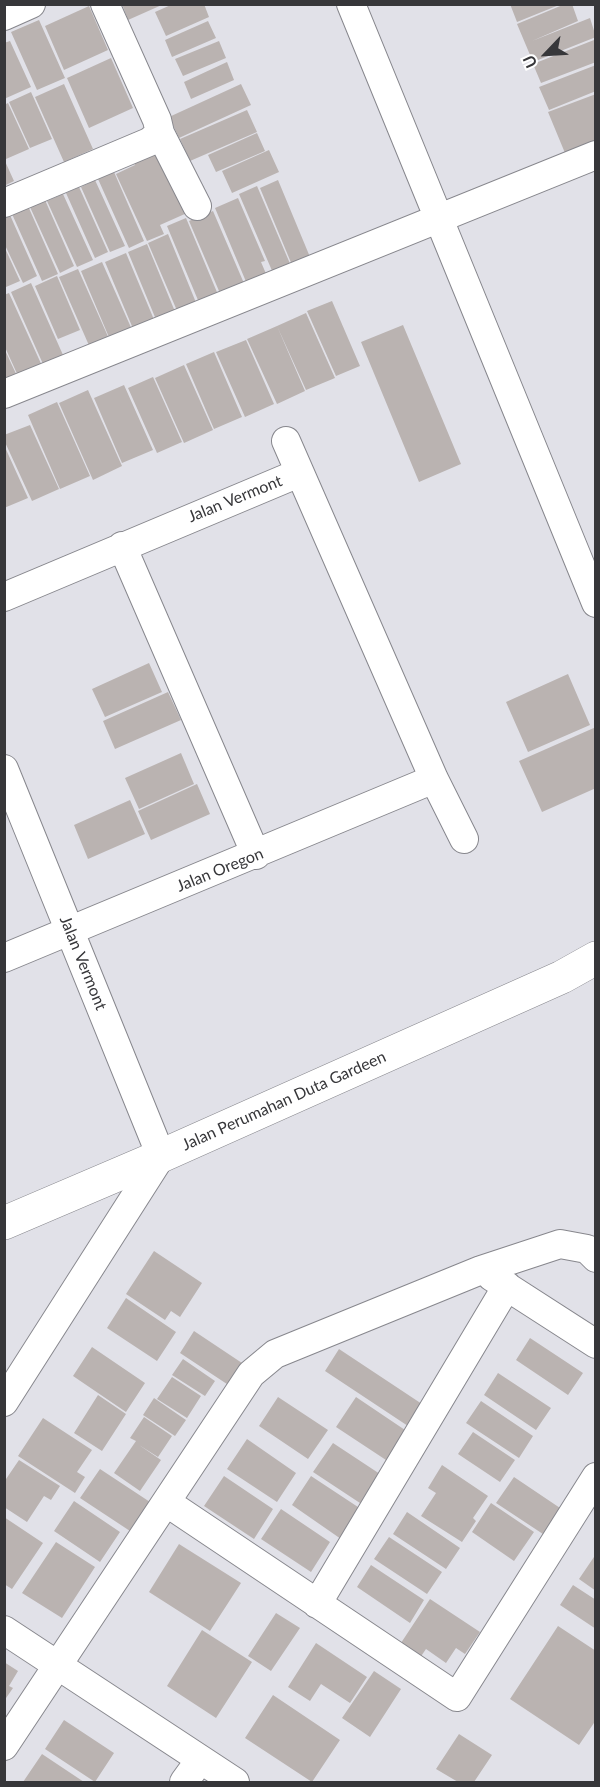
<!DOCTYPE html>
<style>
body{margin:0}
#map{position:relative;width:600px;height:1787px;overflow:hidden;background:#e1e1e8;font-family:Lato,sans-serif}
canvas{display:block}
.frame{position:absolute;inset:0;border:6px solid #37373a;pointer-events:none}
.north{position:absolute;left:516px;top:24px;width:60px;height:60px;-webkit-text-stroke:4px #fff;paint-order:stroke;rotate:245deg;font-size:16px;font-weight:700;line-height:24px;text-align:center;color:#37373a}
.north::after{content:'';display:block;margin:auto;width:21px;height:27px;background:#37373a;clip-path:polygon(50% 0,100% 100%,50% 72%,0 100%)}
</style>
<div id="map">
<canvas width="600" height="1787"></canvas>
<div class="frame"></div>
<div class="north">U</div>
</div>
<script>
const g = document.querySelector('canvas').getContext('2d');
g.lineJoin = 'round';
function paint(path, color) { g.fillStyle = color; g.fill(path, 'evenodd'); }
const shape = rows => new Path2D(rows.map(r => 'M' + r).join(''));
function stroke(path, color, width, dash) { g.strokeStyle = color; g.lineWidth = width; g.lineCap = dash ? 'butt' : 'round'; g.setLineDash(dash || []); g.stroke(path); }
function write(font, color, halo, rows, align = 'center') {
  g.font = font + ' Lato,sans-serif'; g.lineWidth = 5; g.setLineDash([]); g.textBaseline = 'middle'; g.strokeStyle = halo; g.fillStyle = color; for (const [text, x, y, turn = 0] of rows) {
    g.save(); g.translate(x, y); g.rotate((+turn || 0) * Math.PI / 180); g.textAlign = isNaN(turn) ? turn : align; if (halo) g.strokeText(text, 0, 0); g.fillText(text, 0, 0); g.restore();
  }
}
paint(shape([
 [122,4,164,4,128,20],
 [173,4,204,4,209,17,166,36,155,12],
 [510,4,559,4,559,5,517,22],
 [565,4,572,4,578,21,532,41,590,18,596,37,533,62,517,24],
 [89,6,108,50,64,70,45,26],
 [39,20,65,78,37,90,11,32],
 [208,21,216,38,172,57,165,40],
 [594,40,596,45,596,62,541,83,533,64],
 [10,41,31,87,4,99,4,43],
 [219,41,226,58,183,76,175,59],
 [111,58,133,108,89,128,67,78],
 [227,62,234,80,191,99,184,82],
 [596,65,596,91,549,110,539,87],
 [64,84,93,149,64,162,35,97],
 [241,84,251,105,179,138,169,117],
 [31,92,52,139,30,148,9,102],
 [596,94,596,141,565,153,548,112],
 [8,103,29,149,6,159,4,155,4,105],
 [247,110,257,132,190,161,180,139],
 [257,133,265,151,216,172,208,155],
 [158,150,187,213,160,225,164,234,147,241,116,174,135,165,133,161],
 [269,150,279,172,232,193,222,171],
 [4,159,14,181,4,186],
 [114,172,144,241,129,248,98,179],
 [95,180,125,246,110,252,81,187],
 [278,180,310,257,292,265,260,188],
 [257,186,291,266,273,273,239,194],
 [79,187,108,252,95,258,66,193],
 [63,194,93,260,77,267,47,201],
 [238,198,265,261,261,262,267,276,247,284,215,208],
 [45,200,74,266,60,273,30,207],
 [28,206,58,274,42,281,12,214],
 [213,211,246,288,222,298,189,221],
 [10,215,37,276,23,283,4,243,4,217],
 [186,218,219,297,200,305,167,226],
 [168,234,197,305,178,313,148,243],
 [147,244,176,314,157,322,128,252],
 [4,246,20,281,6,287,4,285],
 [126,253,155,322,134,331,105,262],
 [102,262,133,332,111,342,81,271],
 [78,269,110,341,91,350,59,277],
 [57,276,80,330,58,339,35,286],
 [31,283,63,355,43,364,11,292],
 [9,293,43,368,19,378,4,345,4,295],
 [332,301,360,366,336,376,307,311],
 [306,313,335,378,306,390,277,326],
 [403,325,461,464,419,482,361,342],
 [277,326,305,391,277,404,247,339],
 [246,340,274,404,245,417,216,352],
 [4,348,18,378,4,383],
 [214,352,242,417,214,429,186,364],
 [184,365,213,430,184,443,155,378],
 [153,377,182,442,157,453,128,388],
 [124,385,153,450,122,463,94,398],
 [88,390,122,466,93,480,59,403],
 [57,402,90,476,60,489,28,415],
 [30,425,59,489,32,501,4,440,4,435],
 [4,445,28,498,4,508],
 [149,663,162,692,105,717,92,689],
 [568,674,590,725,528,752,506,702],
 [168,692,181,720,115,749,103,721],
 [596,727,596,788,542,812,519,761],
 [181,753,194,784,139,809,125,778],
 [197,784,210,814,151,840,138,811],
 [130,800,145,834,88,859,74,825],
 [154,1251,202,1283,180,1317,171,1311,165,1320,126,1294],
 [126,1298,176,1332,157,1361,107,1328],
 [194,1331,251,1369,236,1390,180,1353],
 [530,1338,583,1373,568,1395,516,1360],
 [92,1347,145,1383,126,1412,73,1376],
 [339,1349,422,1404,408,1426,325,1371],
 [183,1359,215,1381,205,1396,172,1375],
 [498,1373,551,1408,536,1430,484,1395],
 [172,1377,201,1396,187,1418,157,1399],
 [98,1395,126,1414,102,1451,74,1433],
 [278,1397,328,1430,308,1459,259,1426],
 [356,1397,405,1430,386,1460,336,1427],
 [154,1398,186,1420,175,1436,143,1415],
 [481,1401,533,1436,519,1458,466,1423],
 [144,1417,172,1436,158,1457,139,1445,161,1460,140,1491,114,1473,136,1441,130,1438],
 [43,1418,92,1450,77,1472,85,1477,75,1493,18,1456],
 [473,1432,515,1460,500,1482,458,1454],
 [247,1439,296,1473,277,1502,227,1469],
 [333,1443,383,1476,363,1505,313,1472],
 [19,1460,60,1486,51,1500,44,1496,27,1522,4,1507,4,1482],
 [442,1465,488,1496,473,1518,476,1521,462,1542,421,1516,436,1493,428,1488],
 [100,1469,150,1502,130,1531,80,1498],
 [224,1476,273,1509,254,1539,204,1506],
 [311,1476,361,1509,341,1539,292,1505],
 [514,1477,566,1512,549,1538,496,1503],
 [74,1501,120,1532,100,1562,54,1531],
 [491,1503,534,1532,514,1561,472,1532],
 [281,1509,330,1542,311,1572,261,1539],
 [407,1512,460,1548,446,1569,393,1534],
 [4,1517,43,1543,12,1589,4,1584],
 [389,1537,442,1572,427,1594,374,1559],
 [56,1542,95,1567,62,1618,22,1593],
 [179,1544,241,1583,210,1631,149,1592],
 [596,1554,596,1591,579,1579],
 [371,1565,424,1600,410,1623,357,1587],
 [573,1585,596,1600,596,1629,560,1605],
 [430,1599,480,1632,465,1654,456,1648,446,1663,426,1649,415,1665,395,1652],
 [276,1613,300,1628,271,1671,248,1656],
 [558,1626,596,1651,596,1720,579,1745,510,1699],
 [202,1630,252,1662,216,1718,167,1686],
 [316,1643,367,1677,350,1703,321,1684,310,1701,288,1687],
 [4,1662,18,1671,9,1686,13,1688,4,1701],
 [374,1671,401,1689,370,1737,342,1718],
 [273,1695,340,1740,312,1782,245,1738],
 [64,1720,114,1753,95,1782,45,1749],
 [459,1734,492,1755,474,1782,458,1782,436,1769],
 [42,1754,84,1782,23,1782]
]), '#bab3b1');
const street = shape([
 [351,4,596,603],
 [4,16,31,4],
 [160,133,197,206],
 [4,203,149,142,160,133,157,120,105,4],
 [4,394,596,155],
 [286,441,434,779,464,839],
 [122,546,256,855],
 [4,597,299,473],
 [4,769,161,1156,4,1402],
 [4,958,434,779],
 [492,1277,596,1344],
 [166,1502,457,1697,596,1477],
 [317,1604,507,1286],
 [4,1630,235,1782],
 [4,1746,251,1374,275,1354,481,1270,560,1244,587,1249,596,1258],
 [184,1782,200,1760]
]);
const secondary = shape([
 [4,1223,161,1156,562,977,596,958]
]);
stroke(street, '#87878d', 30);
stroke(secondary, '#87878d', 34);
stroke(street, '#fff', 28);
stroke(secondary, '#fff', 33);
write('16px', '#37373a', '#fff', [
 ["Jalan Vermont",235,499,-22],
 ["Jalan Oregon",220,870,-22],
 ["Jalan Vermont",83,963,68],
 ["Jalan Perumahan Duta Gardeen",284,1101,-24]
]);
</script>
